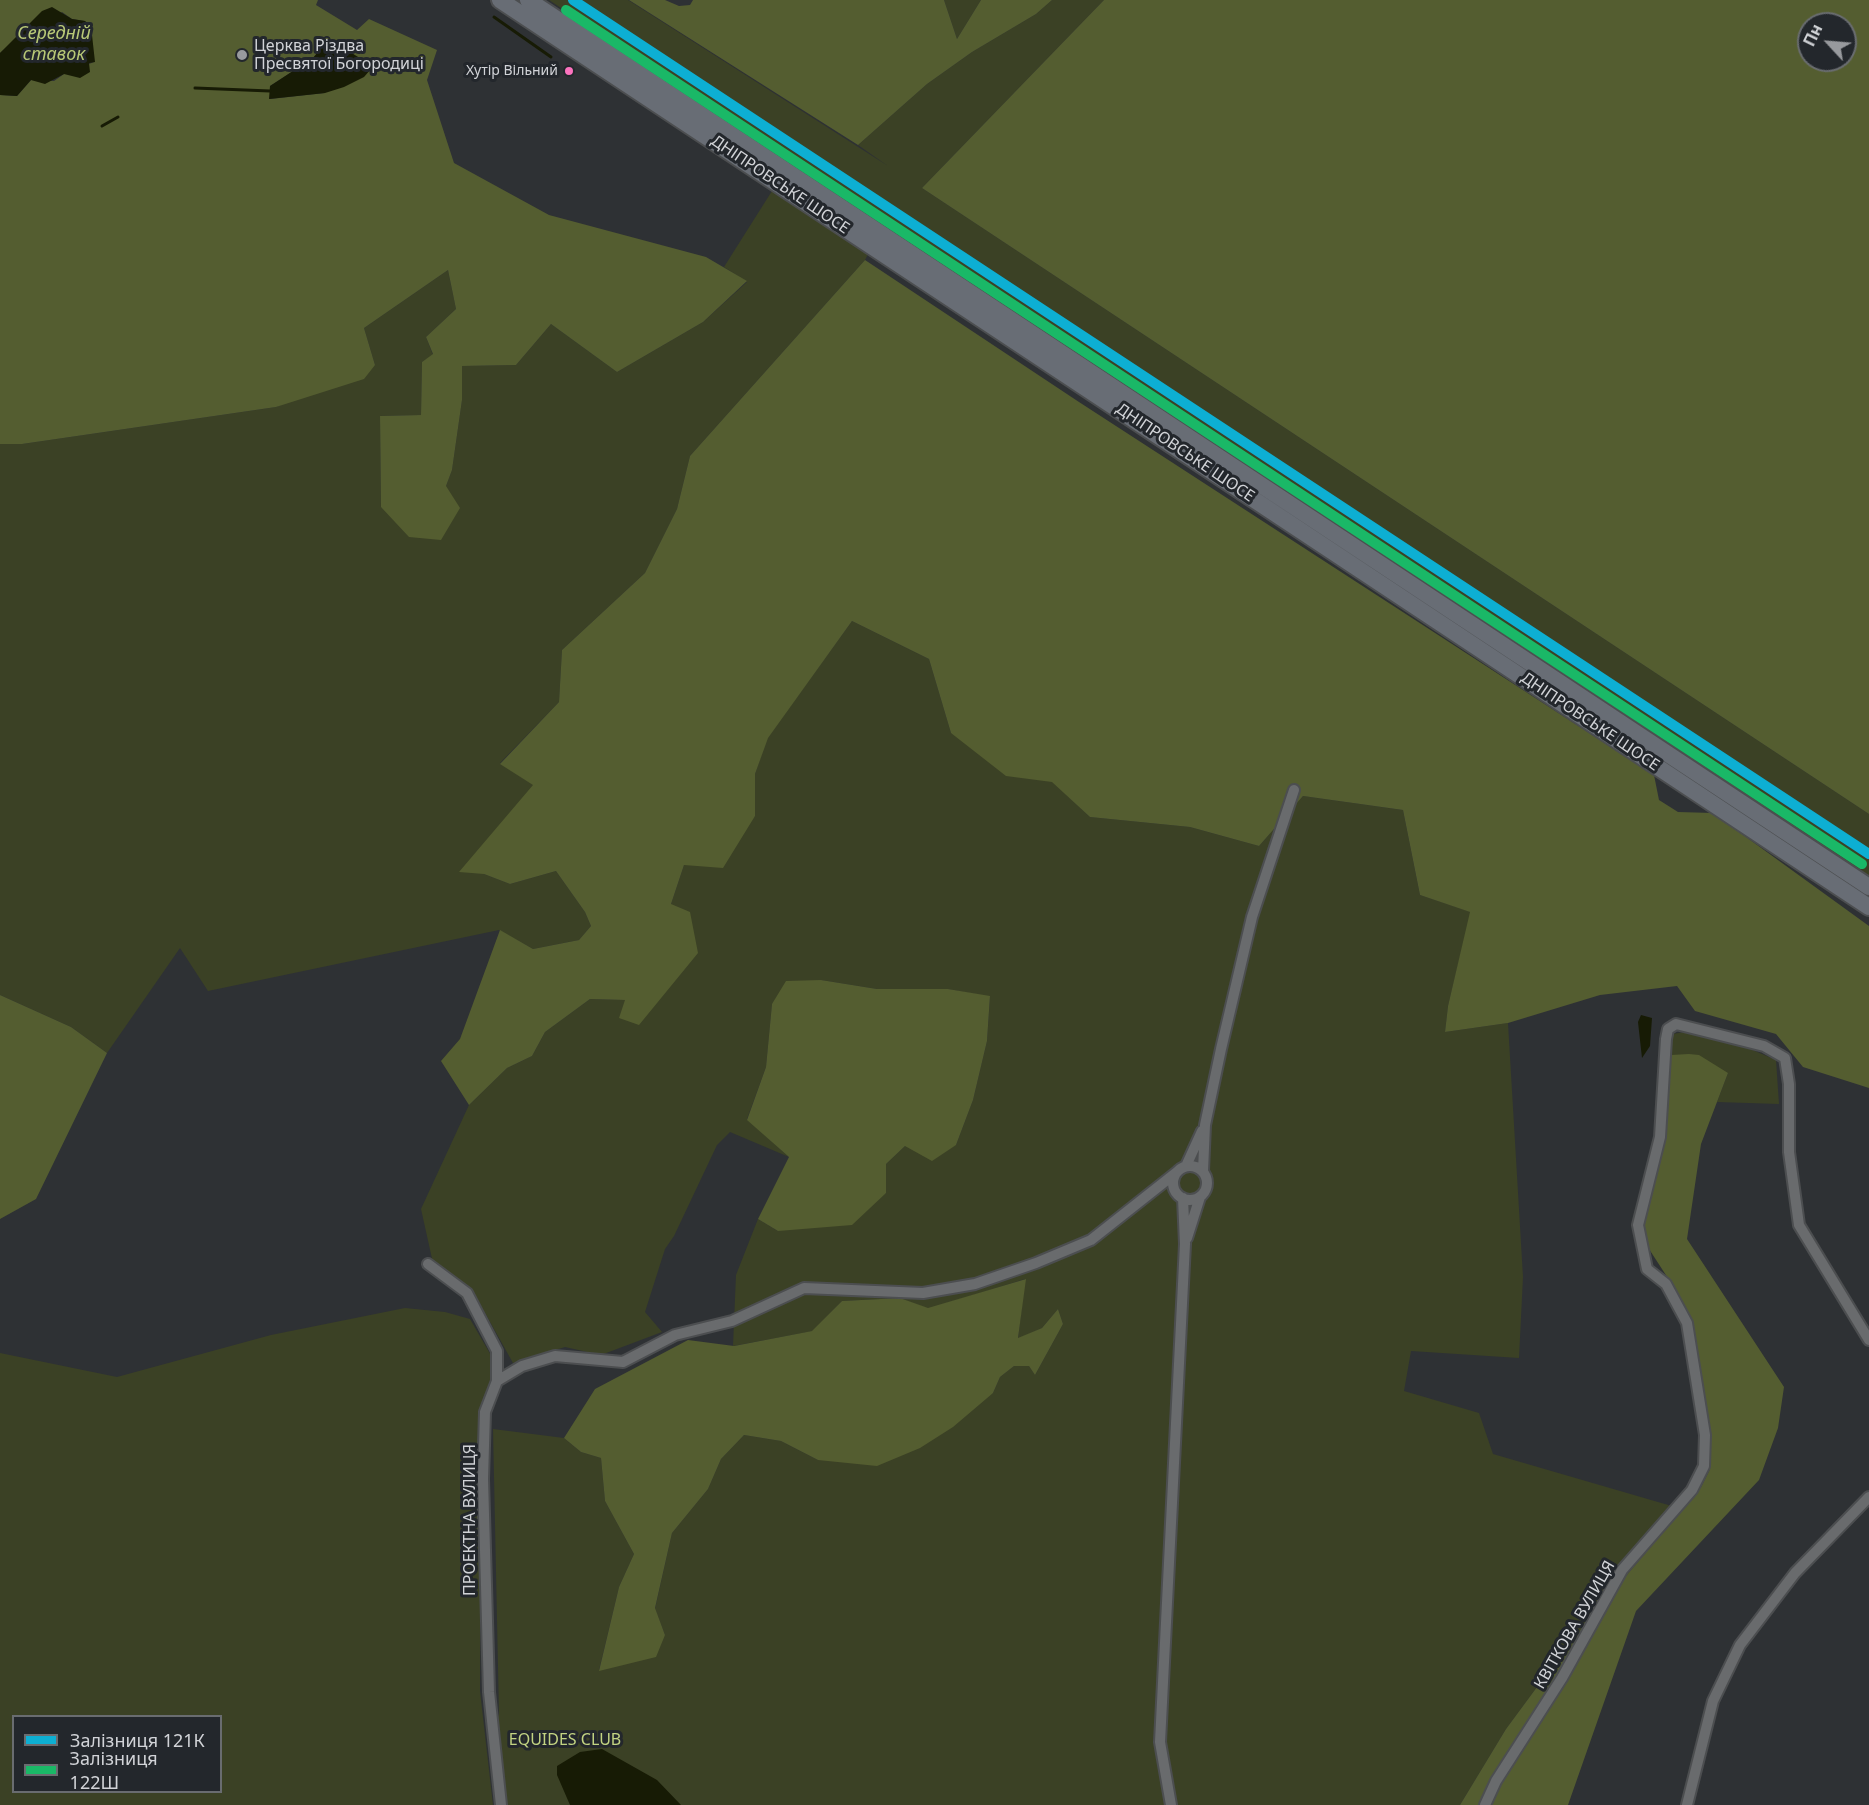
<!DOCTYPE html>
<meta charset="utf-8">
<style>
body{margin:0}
#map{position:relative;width:1869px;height:1805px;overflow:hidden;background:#2e3134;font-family:"Noto Sans",sans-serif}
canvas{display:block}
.legend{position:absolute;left:12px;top:1715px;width:210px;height:78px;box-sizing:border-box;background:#23272c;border:2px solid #696c70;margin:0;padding:8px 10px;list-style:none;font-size:18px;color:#d1d3d7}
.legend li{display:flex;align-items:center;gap:12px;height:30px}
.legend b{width:30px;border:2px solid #696c70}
.north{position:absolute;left:1797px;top:12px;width:60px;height:60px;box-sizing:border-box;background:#23272c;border:2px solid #696c70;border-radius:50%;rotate:296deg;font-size:16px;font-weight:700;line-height:24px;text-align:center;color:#d1d3d7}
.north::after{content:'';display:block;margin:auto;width:21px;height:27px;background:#989a9e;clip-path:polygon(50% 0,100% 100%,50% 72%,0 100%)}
</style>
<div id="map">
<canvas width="1869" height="1805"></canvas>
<ul class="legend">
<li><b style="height:8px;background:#0dafd3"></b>Залізниця 121К</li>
<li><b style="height:8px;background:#1ab867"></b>Залізниця 122Ш</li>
</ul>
<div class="north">Пн</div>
</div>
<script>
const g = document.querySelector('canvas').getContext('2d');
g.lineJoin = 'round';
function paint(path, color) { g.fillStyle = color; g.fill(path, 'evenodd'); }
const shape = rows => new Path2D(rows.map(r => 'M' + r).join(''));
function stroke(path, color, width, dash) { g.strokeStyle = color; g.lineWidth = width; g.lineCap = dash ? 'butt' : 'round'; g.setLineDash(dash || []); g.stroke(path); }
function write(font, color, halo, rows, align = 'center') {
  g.font = font + ' "Noto Sans",sans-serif'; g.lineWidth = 6; g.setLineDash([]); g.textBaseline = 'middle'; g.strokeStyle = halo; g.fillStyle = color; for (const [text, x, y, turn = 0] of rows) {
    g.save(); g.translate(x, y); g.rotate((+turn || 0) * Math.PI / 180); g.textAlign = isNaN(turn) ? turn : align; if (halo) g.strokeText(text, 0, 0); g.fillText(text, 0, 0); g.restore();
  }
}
paint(shape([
 [549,0,628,0,888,166,858,145,927,84,972,52,1036,14,1052,0,1104,0,922,188,1869,814,1869,887,714,123,623,49],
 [944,0,981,0,957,39],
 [777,183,872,246,865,260,690,456,677,509,645,573,562,650,559,702,500,763,534,785,484,874,510,884,556,871,585,912,591,926,579,940,533,949,499,930,208,991,180,948,107,1053,71,1027,0,995,0,444,22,444,276,407,375,365,364,328,448,270,456,309,426,337,433,355,422,362,421,415,380,416,381,507,446,486,452,470,462,400,462,366,516,365,551,324,617,372,703,322,747,282,724,267],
 [852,621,929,659,951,733,1052,781,1090,817,1190,827,1259,846,1303,796,1403,810,1420,895,1471,912,1448,1006,1445,1032,1508,1023,1523,1277,1519,1358,1411,1351,1404,1391,1479,1413,1493,1454,1682,1509,1571,1641,1506,1729,1460,1805,506,1805,495,1722,499,1714,493,1429,564,1438,581,1452,601,1458,605,1501,634,1554,619,1587,599,1670,665,1635,655,1609,672,1533,708,1489,721,1459,744,1435,781,1441,818,1460,993,1393,1000,1377,1014,1366,1029,1366,1035,1375,1063,1324,1058,1309,1042,1328,1018,1339,1025,1279,928,1309,900,1298,842,1301,813,1331,733,1346,736,1275,758,1219,778,1231,886,1193,886,1164,905,1146,956,1145,973,1100,987,1041,990,997,948,989,877,989,821,980,772,1004,766,1067,747,1119,789,1157,730,1132,717,1145,674,1236,665,1249,645,1312,662,1332,601,1355,565,1347,513,1363,475,1295,433,1263,421,1209,469,1105,507,1068,532,1056,545,1032,590,999,626,1000,671,904,684,865,755,816,755,774,767,738],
 [1684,1032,1748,1048,1776,1060,1779,1104,1717,1102,1728,1073,1666,1099,1667,1048,1673,1034],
 [405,1308,445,1312,470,1319,492,1357,495,1378,481,1420,480,1691,493,1805,0,1805,0,1353,117,1377,271,1335],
 [14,1716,220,1716,220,1792,14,1792]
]), '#3b4125');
paint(shape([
 [0,0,318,0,316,5,357,30,369,19,437,50,427,80,454,163,549,215,706,257,747,281,703,322,617,372,551,324,516,365,462,366,462,400,452,470,446,486,460,508,441,540,409,537,381,507,380,416,421,415,422,362,433,354,426,337,456,309,448,270,364,328,375,365,364,379,276,407,22,444,0,444,0,95,17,96,31,80,54,81,64,74,94,62,85,21,72,19,62,12,15,40,0,53],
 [329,39,325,93,270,99,270,86,313,58],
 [629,0,665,0,679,6,690,5,693,0,944,0,957,39,981,0,1052,0,1036,14,972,52,927,84,858,145],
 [1104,0,1869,0,1869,814,922,188],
 [1809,24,1845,24,1845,60,1809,60],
 [865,260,1079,402,1654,775,1659,800,1678,812,1713,813,1869,926,1869,1088,1803,1067,1776,1034,1695,1011,1677,986,1600,995,1508,1023,1445,1032,1448,1006,1470,912,1420,895,1403,810,1303,796,1259,846,1190,827,1090,817,1052,782,1006,776,951,733,929,659,852,621,768,738,755,774,755,816,723,868,684,865,671,904,690,912,698,953,639,1025,619,1018,625,1000,590,999,545,1032,532,1056,507,1068,469,1105,441,1061,460,1039,500,930,533,949,579,940,591,926,585,912,556,871,510,884,484,874,459,872,533,785,500,764,559,702,562,650,645,573,677,509,690,456],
 [821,980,877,989,948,989,990,996,987,1041,973,1100,956,1145,932,1161,905,1146,886,1164,886,1193,852,1225,778,1231,758,1219,789,1157,747,1120,766,1067,772,1004,786,981],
 [0,995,71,1027,107,1053,36,1199,0,1219],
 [1689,1054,1699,1055,1728,1073,1701,1144,1687,1239,1784,1387,1778,1428,1759,1480,1636,1611,1568,1805,1460,1805,1506,1729,1571,1641,1701,1487,1710,1469,1710,1443,1692,1324,1673,1286,1649,1249,1643,1219,1659,1163,1671,1055],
 [1026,1279,1018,1338,1042,1328,1058,1309,1063,1324,1035,1375,1029,1366,1014,1366,1000,1377,993,1393,953,1427,920,1448,877,1466,818,1460,781,1441,744,1435,721,1459,708,1489,672,1533,655,1608,665,1635,656,1657,599,1671,619,1587,634,1554,605,1501,601,1458,581,1452,564,1438,595,1389,688,1340,734,1346,812,1331,842,1301,900,1298,928,1308]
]), '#545d30');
paint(shape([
 [52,7,72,19,85,21,91,26,95,62,89,63,90,72,80,78,64,74,45,84,31,80,17,96,0,95,0,53,42,11],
 [329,39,363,60,371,69,364,77,344,87,325,93,269,99,270,86,313,58],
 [1641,1015,1652,1018,1650,1046,1642,1058,1638,1022],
 [602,1749,657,1780,681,1805,570,1805,557,1775,557,1766,580,1752]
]), '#171b05');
stroke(shape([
 [494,17,551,57],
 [195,88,270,91],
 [102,126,118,117]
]), '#171b05', 3);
const street = shape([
 '1173 1183a17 17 0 1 1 34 0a17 17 0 1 1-34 0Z',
 [1186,1166,1202,1131],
 [1203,1171,1205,1125,1221,1049,1252,917,1294,790],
 [1187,1238,1200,1197],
 [428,1264,467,1293,497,1351,497,1381,485,1412,483,1479,489,1692,501,1805],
 [497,1381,522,1366,555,1356,623,1362,675,1335,732,1321,804,1288,923,1293,975,1284,1036,1263,1091,1240,1177,1172],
 [1171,1805,1160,1742,1185,1244,1183,1198],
 [1485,1805,1496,1781,1562,1678,1622,1570,1692,1490,1704,1466,1705,1435,1687,1323,1666,1284,1647,1269,1638,1225,1660,1137,1666,1039,1668,1029,1676,1024,1764,1046,1785,1058,1789,1084,1789,1152,1799,1225,1869,1340],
 [1687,1805,1713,1701,1740,1645,1795,1573,1869,1497]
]);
const primary = shape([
 [500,0,1869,907],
 [528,0,1869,887]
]);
stroke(street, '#4c4e50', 14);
stroke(primary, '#4c4e50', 20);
stroke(street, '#696b6d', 10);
stroke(primary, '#686d75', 16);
stroke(shape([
 [573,0,1869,854]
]), '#0dafd3', 10);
stroke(shape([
 [566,10,1862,864]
]), '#1ab867', 10);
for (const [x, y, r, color] of [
 [242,55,6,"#989a9e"],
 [569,71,5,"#fc73be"]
]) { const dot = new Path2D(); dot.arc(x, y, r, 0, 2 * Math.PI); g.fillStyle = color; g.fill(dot); stroke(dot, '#23272c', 2); }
write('14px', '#d1d3d7', '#23272c', [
 ["Хутір Вільний",558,71]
], 'right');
write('16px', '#d1d3d7', '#23272c', [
 ["Церква Різдва",254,46],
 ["Пресвятої Богородиці",254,64]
], 'left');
write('16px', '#d1d3d7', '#23272c', [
 ["ДНІПРОВСЬКЕ ШОСЕ",780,185,34],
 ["ДНІПРОВСЬКЕ ШОСЕ",1185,453,34],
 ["ДНІПРОВСЬКЕ ШОСЕ",1590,722,34],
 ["ПРОЕКТНА ВУЛИЦЯ",470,1520,-90],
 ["КВІТКОВА ВУЛИЦЯ",1575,1625,-60]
]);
write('16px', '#c3d482', '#23272c', [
 ["EQUIDES CLUB",565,1740]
]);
write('italic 18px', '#b8c977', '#23272c', [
 ["Середній",54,34],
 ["ставок",54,55]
]);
</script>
